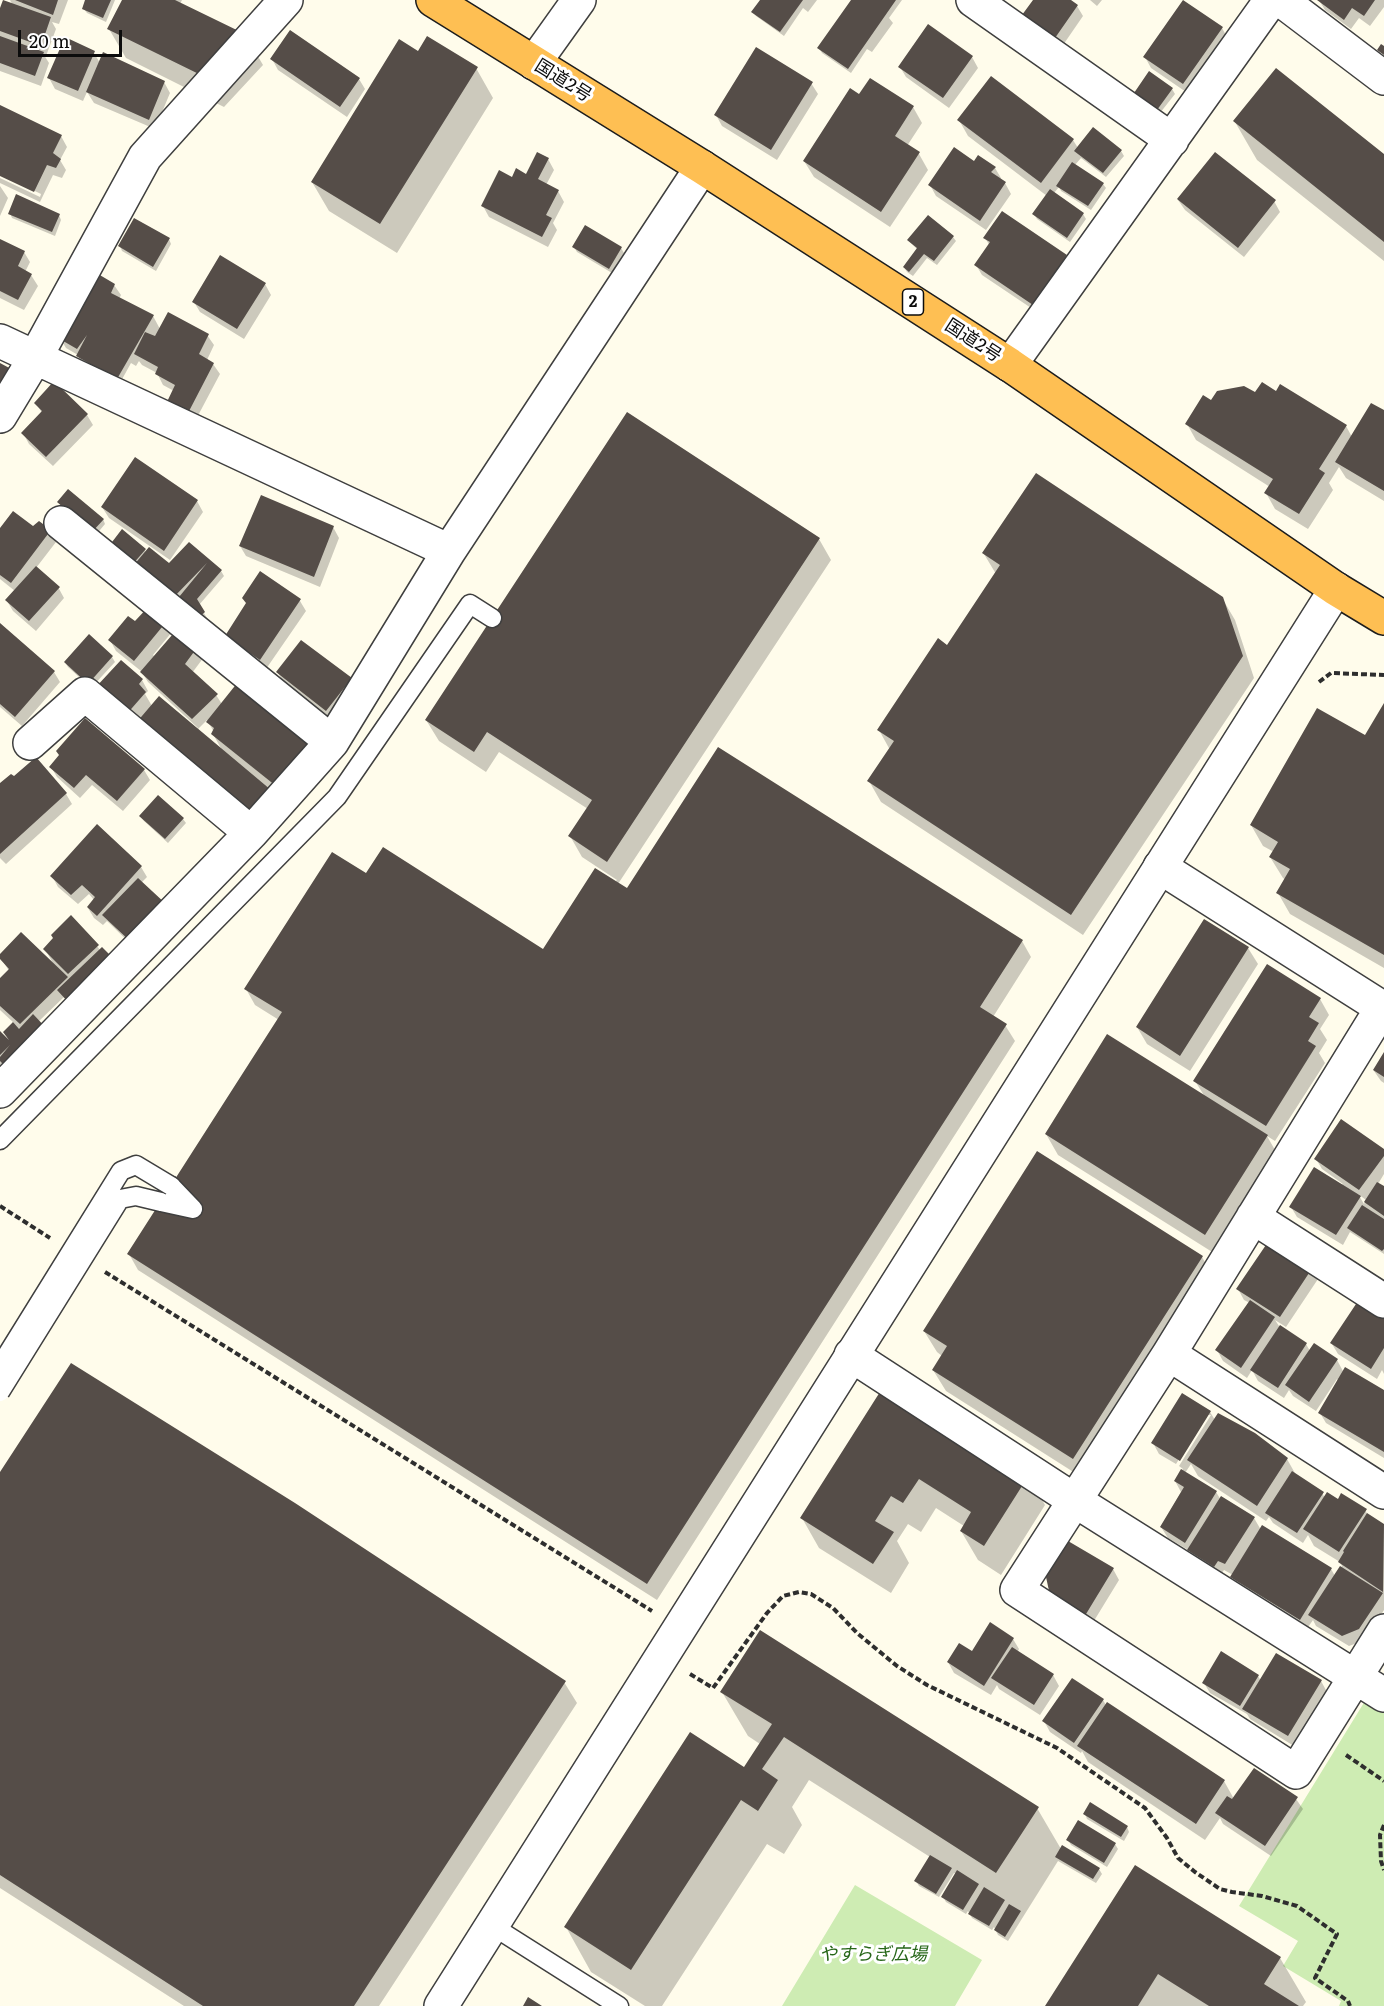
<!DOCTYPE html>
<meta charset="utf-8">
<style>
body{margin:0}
#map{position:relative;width:1384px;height:2006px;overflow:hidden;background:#fffceb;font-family:Literata,serif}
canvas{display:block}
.scale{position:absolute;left:18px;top:30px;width:104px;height:27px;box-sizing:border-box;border:3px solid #0c0c0c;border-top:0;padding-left:8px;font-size:18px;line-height:21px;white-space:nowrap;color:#0c0c0c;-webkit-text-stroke:4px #fff;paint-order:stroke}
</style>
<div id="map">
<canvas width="1384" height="2006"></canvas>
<div class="scale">20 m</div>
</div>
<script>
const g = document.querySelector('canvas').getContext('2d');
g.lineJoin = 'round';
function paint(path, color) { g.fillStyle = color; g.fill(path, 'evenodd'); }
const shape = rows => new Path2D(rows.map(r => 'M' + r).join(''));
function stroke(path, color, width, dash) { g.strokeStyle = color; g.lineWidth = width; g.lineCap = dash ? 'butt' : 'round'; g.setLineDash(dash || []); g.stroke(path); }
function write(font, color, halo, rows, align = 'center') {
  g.font = font + ' Literata,"Noto Sans JP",serif'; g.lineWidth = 6; g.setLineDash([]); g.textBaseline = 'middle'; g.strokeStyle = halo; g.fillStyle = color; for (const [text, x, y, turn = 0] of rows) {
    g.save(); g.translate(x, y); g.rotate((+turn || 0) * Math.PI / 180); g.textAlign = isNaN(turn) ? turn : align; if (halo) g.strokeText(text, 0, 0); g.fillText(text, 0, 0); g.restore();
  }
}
paint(shape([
 [1365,1701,1384,1713,1384,2006,1339,2006,1341,2001,1283,1966,1298,1941,1239,1906],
 [855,1885,982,1960,955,2006,782,2006]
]), '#ceecb3');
paint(shape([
 [10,0,68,0,59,24,52,22,56,29,46,56,44,55,49,63,41,86,0,71,0,12,12,4],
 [87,0,115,0,106,22,87,13,84,9],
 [123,0,182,0,180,4,246,36,263,65,224,107,126,58,109,29],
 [761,0,817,0,808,12,803,8,784,36,756,16,753,12],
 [853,0,902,0,889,18,893,23,872,52,867,49,851,73,822,53,819,48],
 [1034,0,1069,0,1077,6,1083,16,1061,48,1030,26],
 [1090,0,1102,0,1097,6],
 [1319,0,1384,0,1384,7,1370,26,1359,18,1351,29,1325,10],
 [929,26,972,57,978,68,949,108,906,77,900,67],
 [1222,28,1228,39,1189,94,1151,68,1145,57],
 [94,53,100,63,164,82,170,93,155,129,94,103,87,92,83,101,55,89,49,78],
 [419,53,476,68,493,98,397,253,329,211,312,182],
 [272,59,359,79,365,89,347,117,278,70],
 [991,79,1073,140,1078,148,1121,151,1124,156,1106,177,1081,158,1075,165,1103,184,1106,188,1091,210,1061,191,1059,187,1054,193,1083,214,1086,219,1070,242,1037,219,1034,214,1047,196,968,136,959,120],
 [811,83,818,94,777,160,722,126,716,115],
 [1172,89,1175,94,1160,113,1138,98],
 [860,96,913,107,922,123,907,146,919,154,928,170,890,227,814,177,804,161],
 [0,107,61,136,67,147,60,160,66,170,62,178,53,175,40,202,0,183,0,178,40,197,41,194,0,174],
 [1235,122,1384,156,1384,261,1257,160],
 [548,159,554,170,546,185,558,191,564,202,553,223,557,230,548,247,489,217,483,206,513,179,527,176],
 [974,163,995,168,1001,178,999,180,1005,183,1011,194,986,230,936,196,930,185],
 [0,186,8,198,0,216],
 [1178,200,1274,201,1280,212,1244,257,1185,210],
 [10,213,59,215,61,220,55,236,12,218],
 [953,237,956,241,937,265,927,258,913,276,907,272,904,267,918,250,909,241],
 [985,238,1066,256,1072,267,1040,314,982,275,976,265,990,246],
 [169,239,171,244,156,271,122,251,120,246],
 [0,240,24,252,30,262,25,272,31,275,38,286,24,310,0,298],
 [574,247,621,248,624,253,612,273,577,252],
 [265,284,271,295,244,339,200,312,194,302],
 [114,285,121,295,119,299,153,316,160,329,207,335,214,345,207,360,213,364,220,374,193,425,174,391,163,385,157,373,142,365,139,361,136,366,131,363,120,383,80,361,78,355,66,348,60,338],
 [1256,394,1346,426,1352,437,1384,412,1384,501,1346,478,1339,467,1329,483,1333,490,1308,529,1275,509,1266,493,1270,487,1196,440,1187,424,1212,402],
 [36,403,87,415,93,425,53,466,29,444,23,433,42,413],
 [136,459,197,501,203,512,170,560,109,518,102,507],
 [59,502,103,519,105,524,95,536,62,507],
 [333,527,339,538,320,587,246,556,240,546],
 [33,528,50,531,56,542,36,568,58,587,64,598,36,631,13,611,7,601,15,591,0,579,0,531],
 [819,539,831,560,618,884,628,890,1022,941,1031,957,993,1017,1005,1025,1015,1041,657,1600,138,1270,129,1254,279,1020,255,1005,246,989,367,875,543,951,617,880,582,857,570,836,588,809,499,752,486,772,439,741,426,720],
 [189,544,221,571,224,576,199,605,207,618,201,623,113,551,145,550,146,553,169,565],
 [984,554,1222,598,1235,620,1254,678,1083,935,881,802,869,781,890,750,879,730,947,647,996,574],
 [260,573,300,601,306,611,266,669,233,647,247,604],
 [150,607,172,632,153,655,155,657,180,630,204,657,192,673,216,695,286,801,266,786,276,802,103,699,142,680,148,691,145,694,152,706,196,730,198,728,148,682,141,671,116,651,110,640,135,623],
 [207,720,214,732,213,734,223,752,197,730],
 [0,625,54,672,60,682,22,726,0,707],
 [112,657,115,662,91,688,68,667,65,662],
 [278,673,351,679,357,690,333,721,284,683],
 [1384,706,1384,968,1290,914,1278,893,1286,880,1283,878,1270,857,1274,852,1263,846,1251,825,1365,737],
 [51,767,144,770,150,780,123,811,92,785,80,798,57,777],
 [0,785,66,794,72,804,6,864,0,858],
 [141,817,183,819,186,823,168,843,144,821],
 [141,867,147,877,141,883,138,951,107,921,103,925,94,918,88,908,94,900,89,894,78,904,58,887,52,876],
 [97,946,100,950,73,1007,64,997,38,1022,0,1070,0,1033,10,1042,5,1033,14,1023,0,1010,0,980,9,971,0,956,54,965,45,949],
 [1248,948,1258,964,1190,1071,1147,1044,1137,1027],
 [1320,999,1329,1015,1320,1029,1327,1040,1319,1053,1325,1063,1275,1141,1267,1136,1279,1157,1217,1255,1058,1155,1046,1134,1205,1097,1195,1081],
 [1384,1055,1384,1083,1381,1081,1374,1071],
 [1384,1150,1384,1174,1378,1184,1384,1188,1384,1254,1350,1232,1343,1245,1297,1217,1291,1207,1343,1184,1322,1169,1316,1159],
 [1358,1194,1366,1200,1364,1204],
 [1202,1257,1214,1278,1086,1480,946,1391,933,1370,942,1356,937,1352,924,1331],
 [1312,1268,1318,1279,1286,1327,1275,1320,1279,1326,1306,1344,1310,1351,1337,1360,1344,1373,1384,1392,1384,1458,1326,1423,1320,1413,1339,1381,1337,1379,1316,1411,1293,1396,1289,1390,1284,1398,1258,1381,1252,1370,1247,1378,1223,1361,1217,1350,1250,1303,1244,1300,1238,1289],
 [1384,1320,1384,1374,1382,1370,1377,1379,1338,1354,1332,1344],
 [886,1386,1028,1476,1045,1505,1001,1575,978,1560,961,1531,964,1526,936,1508,921,1532,908,1524,897,1541,909,1563,891,1593,819,1548,802,1518],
 [1183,1395,1210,1412,1215,1420,1254,1435,1287,1459,1296,1475,1322,1493,1325,1498,1365,1510,1369,1517,1384,1526,1384,1610,1365,1640,1349,1646,1316,1626,1313,1620,1306,1630,1238,1588,1232,1577,1233,1575,1224,1570,1220,1576,1195,1560,1190,1551,1168,1538,1161,1527,1181,1492,1175,1481,1183,1469,1179,1466,1211,1415,1207,1415,1176,1464,1159,1454,1153,1443],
 [1191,1464,1198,1476,1266,1521,1269,1517,1273,1523,1303,1543,1308,1535,1314,1546,1340,1562,1342,1566,1335,1576,1331,1569,1263,1527,1261,1530,1254,1518,1221,1500,1216,1492,1185,1473],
 [0,1474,564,1682,577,1703,379,2006,184,2006,0,1888],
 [1113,1569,1119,1580,1089,1629,1059,1611],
 [1013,1639,1019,1649,1017,1653,1053,1675,1059,1686,1040,1715,999,1689,997,1685,991,1695,954,1673,948,1662],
 [1258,1676,1261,1681,1321,1681,1327,1692,1294,1746,1250,1719,1247,1714,1210,1693,1204,1683],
 [1073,1680,1103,1700,1106,1705,1224,1781,1234,1799,1296,1799,1303,1809,1271,1856,1223,1824,1220,1818,1205,1840,1088,1762,1082,1751,1081,1753,1050,1732,1044,1721],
 [722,1692,1037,1808,1061,1849,1099,1869,1102,1874,1096,1883,1058,1861,1008,1941,998,1935,994,1927,992,1930,972,1918,968,1911,966,1914,946,1902,943,1897,957,1874,954,1873,939,1897,919,1886,916,1881,930,1857,809,1780,792,1807,802,1825,784,1854,767,1844,662,2006,645,2006,591,1972,566,1927,744,1769,760,1744,748,1736],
 [1085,1814,1127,1827,1129,1832,1124,1841,1087,1819],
 [1068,1840,1115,1844,1118,1849,1107,1867,1071,1845],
 [1136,1867,1280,1958,1306,2002,1303,2006,1047,2006]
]), '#0003');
paint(shape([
 [3,0,51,17,41,46,0,31,0,8],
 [15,0,58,0,53,15],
 [85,0,111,0,103,18,82,9],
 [122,0,175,0,247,35,207,78,107,29],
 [760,0,803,0,780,32,751,12],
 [851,0,896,0,848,69,817,48],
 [1033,0,1071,0,1078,5,1055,38,1022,15],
 [1183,0,1223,27,1183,84,1143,57],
 [1317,0,1375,0,1364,16,1352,8,1344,20],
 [928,24,973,56,943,98,898,67],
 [290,30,360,78,340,107,270,59],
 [0,36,44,52,35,76,0,63],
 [427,36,478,67,380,224,311,182,399,39,418,51],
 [65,37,95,51,78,91,47,78],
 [1381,44,1384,46,1384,55,1377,50],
 [756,47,813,82,771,150,714,115],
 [103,52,165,81,149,120,86,92],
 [1276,68,1384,154,1384,242,1233,121],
 [1149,71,1173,88,1157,110,1134,93],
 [991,76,1074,139,1041,183,957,120],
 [870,78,914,106,895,136,920,152,881,212,803,161,850,88,859,94],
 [0,105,62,135,53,153,61,159,56,168,47,165,34,192,0,176],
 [1093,127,1122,150,1103,173,1074,151],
 [954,147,974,161,978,155,996,167,991,172,1006,182,980,221,928,185],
 [537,152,549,158,538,179,559,190,546,215,552,218,542,237,481,206,499,170,512,177,516,168,526,174],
 [1215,152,1276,200,1238,248,1177,199],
 [1072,162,1104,183,1088,206,1056,186],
 [1050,189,1084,213,1067,238,1032,214],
 [16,194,60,214,52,232,8,214],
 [1002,211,1067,255,1033,305,974,265,990,242,983,238],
 [928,215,954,236,934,261,924,254,909,272,903,267,917,248,907,240],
 [134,218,170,238,153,267,118,246],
 [585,225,622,247,609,269,572,247],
 [0,239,25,251,18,266,32,274,18,300,0,291],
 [220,255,266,283,237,329,192,302],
 [93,271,115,284,111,293,154,315,117,379,76,356,87,335,77,349,58,338],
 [168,312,209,334,199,354,214,363,187,415,166,404,175,385,155,374,158,367,134,354,145,332,155,336],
 [0,363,13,370,0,392],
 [54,381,88,414,46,457,21,433,42,411,34,403],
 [1262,382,1276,391,1280,384,1347,425,1319,469,1325,473,1299,514,1264,493,1273,479,1185,424,1203,395,1211,400,1217,391,1244,386,1255,392],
 [1371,403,1384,410,1384,491,1335,462],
 [627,412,820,538,607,862,568,836,592,800,487,732,474,752,425,720],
 [135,457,198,500,164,551,101,507],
 [1036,473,1223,597,1243,656,1071,915,867,781,894,741,877,730,938,638,947,645,1000,565,982,553],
 [68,489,104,519,92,532,57,502],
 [261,495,334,526,314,577,239,546],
 [13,511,33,526,39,521,51,530,11,583,0,575,0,528],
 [122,529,146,549,132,565,109,546],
 [189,542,222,570,197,599,205,612,197,619,179,597,207,563,172,599,133,566,149,547,169,563],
 [36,566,60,587,29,621,5,600],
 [260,571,301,599,260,660,225,636,246,603,242,598],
 [150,605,167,621,134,661,108,640,128,616,135,621],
 [0,623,55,671,15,717,0,704],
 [179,627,199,645,185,664,218,694,192,719,140,672],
 [89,634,113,656,88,684,64,662],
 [301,640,352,678,326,711,276,672],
 [121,660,143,679,139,684,146,692,125,716,95,688],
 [238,682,315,737,276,786,211,734,214,728,206,722],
 [159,696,271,790,248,817,136,723],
 [1384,703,1384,955,1276,893,1290,869,1269,857,1278,842,1250,825,1317,708,1365,735],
 [85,718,145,769,117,801,86,775,74,788,49,767,59,755,56,751],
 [718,747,1023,940,980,1007,1007,1024,647,1584,127,1254,282,1012,244,989,332,852,366,873,383,847,543,949,595,868,627,888],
 [36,757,67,793,0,854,0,783,11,774,14,776],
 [158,795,184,818,165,839,139,816],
 [97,824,142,866,97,916,87,907,95,897,82,885,71,895,50,876],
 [138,878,166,904,131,942,102,915],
 [71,915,99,945,68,974,43,949,53,938,51,935],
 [1204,919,1249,947,1180,1056,1136,1027],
 [21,932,68,977,20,1024,0,1006,0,978,9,969,0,959,0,954],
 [102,947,115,960,69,1003,57,990],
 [1267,964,1321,998,1309,1017,1319,1023,1308,1041,1316,1046,1266,1126,1193,1081],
 [33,1014,49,1031,9,1070,0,1061,0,1057,10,1045,0,1055,0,1031,9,1040,3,1032,13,1022,19,1029],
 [1107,1034,1268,1135,1205,1235,1045,1134],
 [1384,1052,1384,1077,1373,1070],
 [1341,1119,1384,1149,1384,1156,1359,1190,1314,1159],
 [1037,1151,1203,1256,1073,1459,932,1370,947,1346,923,1331],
 [1314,1167,1361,1196,1336,1235,1289,1207],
 [1377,1182,1384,1186,1384,1216,1364,1202],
 [1362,1205,1384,1219,1384,1249,1382,1251,1347,1228],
 [1270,1239,1313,1267,1280,1317,1236,1289],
 [1250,1300,1275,1317,1241,1368,1215,1350],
 [1358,1301,1384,1318,1384,1348,1371,1369,1330,1343],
 [1280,1325,1307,1343,1278,1388,1250,1370],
 [1314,1343,1338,1359,1309,1402,1285,1385],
 [71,1363,295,1503,566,1681,354,2006,203,2006,0,1875,0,1472],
 [1345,1367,1384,1390,1384,1452,1318,1413],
 [885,1384,1029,1475,984,1546,960,1531,971,1512,919,1479,903,1503,891,1496,875,1521,894,1532,873,1564,800,1518],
 [1182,1393,1211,1411,1180,1461,1151,1443],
 [1218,1413,1255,1433,1288,1458,1257,1506,1187,1460],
 [1181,1469,1217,1491,1185,1543,1160,1527,1184,1487,1174,1481],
 [1292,1471,1324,1492,1297,1533,1265,1513],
 [1327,1492,1338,1499,1341,1493,1367,1509,1339,1552,1303,1529],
 [1221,1496,1255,1517,1225,1564,1218,1561,1214,1567,1187,1550],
 [1367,1513,1384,1524,1383,1592,1338,1562,1344,1552,1343,1551],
 [1262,1525,1332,1568,1300,1620,1230,1577],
 [1068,1541,1114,1568,1083,1619,1051,1600,1046,1577],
 [1340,1566,1383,1593,1359,1629,1342,1636,1308,1615],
 [990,1622,1014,1638,984,1686,947,1662,959,1643,972,1651],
 [760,1630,1039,1807,996,1873,784,1737,762,1769,778,1780,758,1811,741,1800,631,1970,564,1927,690,1732,744,1767,772,1724,720,1692],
 [1012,1647,1054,1674,1034,1705,991,1678],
 [1221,1651,1259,1675,1240,1706,1202,1683],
 [1276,1653,1322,1680,1288,1736,1242,1709],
 [1072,1678,1104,1699,1074,1743,1042,1721],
 [1107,1702,1225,1780,1196,1824,1077,1746],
 [1254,1768,1298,1797,1265,1846,1215,1813,1227,1796,1232,1799],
 [1090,1802,1128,1826,1121,1837,1083,1814],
 [1078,1820,1116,1843,1104,1863,1066,1840],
 [1062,1845,1100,1868,1093,1879,1055,1857],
 [930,1855,952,1868,936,1894,914,1881],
 [1135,1865,1281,1957,1264,1984,1299,2006,1209,2006,1158,1974,1138,2006,1045,2006],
 [957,1870,979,1884,963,1910,941,1897],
 [984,1887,1005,1900,989,1926,968,1914],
 [1009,1904,1021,1911,1005,1937,994,1930],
 [528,1997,542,2006,523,2006]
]), '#554d48');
const service = shape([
 [0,1140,337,797,470,604,492,618],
 [161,1202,193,1209,171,1186],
 [491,1925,619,2006]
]);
const minor = shape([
 [973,0,1172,140],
 [1281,0,1384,78],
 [534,63,579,0],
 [0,341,449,551],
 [1010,365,1271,0],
 [0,416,35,358,145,157,286,0],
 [61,523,332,742],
 [30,743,85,694,251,833],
 [1160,867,1384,1009],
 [1382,1008,1169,1354,1017,1590,1296,1772,1384,1631],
 [0,1091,251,833,332,742,449,551,702,167],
 [1253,1217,1384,1301],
 [1169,1354,1384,1492],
 [851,1355,1074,1500,1384,1695]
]);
const tertiary = shape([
 [441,2006,1336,589]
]);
const trunk = shape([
 [433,0,702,167,1010,365,1336,589,1384,618]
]);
stroke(service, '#3f3f3f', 21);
stroke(minor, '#3f3f3f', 36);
stroke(tertiary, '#3f3f3f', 36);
stroke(trunk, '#1d1d1d', 36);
stroke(shape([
 [1319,682,1331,673,1384,675],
 [0,1206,50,1238],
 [105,1272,652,1611],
 [690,1674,713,1688,767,1613,783,1596,799,1592,811,1594,833,1608,857,1633,897,1666,927,1685,1057,1748,1145,1808,1167,1838,1178,1858,1195,1872,1220,1889,1232,1892,1262,1896,1297,1906,1337,1934,1315,1978,1348,2001,1350,2006],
 [1346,1755,1384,1781],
 [1384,1825,1380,1835,1381,1861,1384,1870]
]), '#2e2e2e', 4, [6, 3]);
stroke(service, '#fff', 18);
stroke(minor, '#fff', 33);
stroke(tertiary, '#fff', 33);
stroke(trunk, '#febf53', 33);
const serviceBridge = shape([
 [0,1366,121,1171,136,1165,171,1186],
 [0,1392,120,1199,136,1196,161,1202]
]);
stroke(serviceBridge, '#3f3f3f', 21, []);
stroke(serviceBridge, '#fff', 18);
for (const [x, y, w] of [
 [913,302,21]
]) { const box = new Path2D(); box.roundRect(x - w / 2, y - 13, w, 26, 4.5); g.fillStyle = '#fff'; g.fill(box); stroke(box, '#0c0c0c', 1.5); }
write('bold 16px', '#0c0c0c', null, [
 ["2",913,302]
]);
write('18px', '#0c0c0c', '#fff', [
 ["国道2号",563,81,32],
 ["国道2号",973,341,33]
]);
write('italic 18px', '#276719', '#fff', [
 ["やすらぎ広場",873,1955]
]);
</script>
